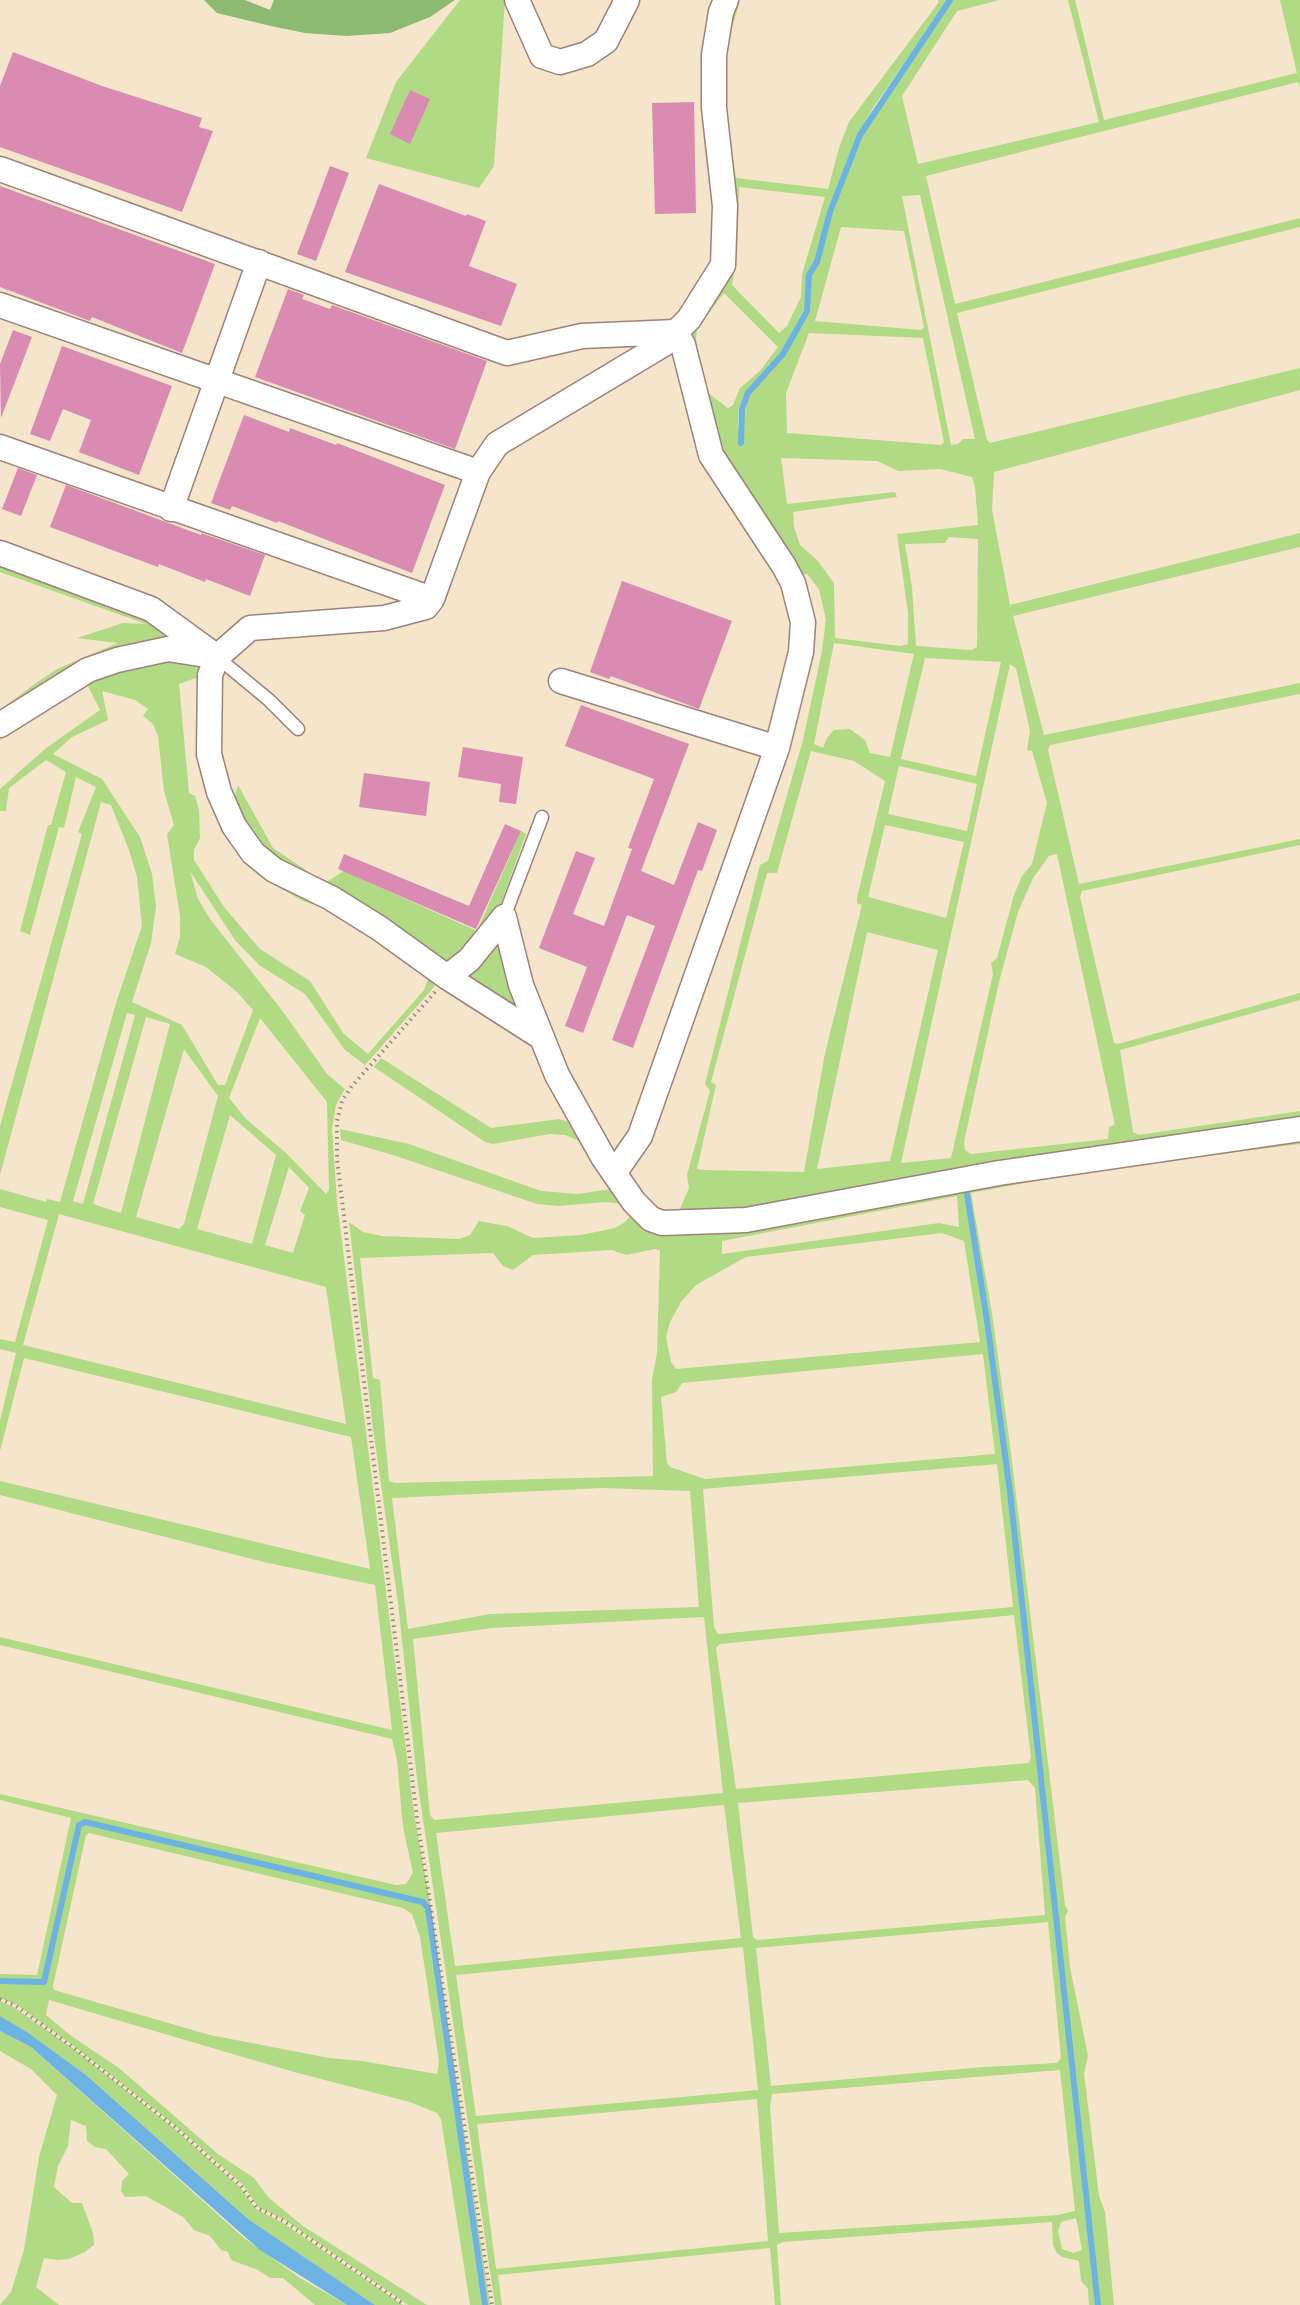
<!DOCTYPE html>
<style>
body{margin:0}
canvas{display:block;background:#f4e5cb}
</style>
<canvas width="1300" height="2305"></canvas>
<script>
const g = document.querySelector('canvas').getContext('2d');
g.lineJoin = 'round';
function paint(path, color) { g.fillStyle = color; g.fill(path, 'evenodd'); }
const shape = rows => new Path2D(rows.map(r => 'M' + r).join(''));
function stroke(path, color, width, dash) { g.strokeStyle = color; g.lineWidth = width; g.lineCap = dash ? 'butt' : 'round'; g.setLineDash(dash || []); g.stroke(path); }
paint(shape([
 [460,0,505,0,494,166,479,188,366,158,396,82],
 [734,0,740,0,727,46,725,84,726,117,736,178,828,189,839,148,849,122,939,2,938,0,948,0,873,108,858,135,835,191,815,262,808,274,804,309,781,353,746,392,739,408,738,425,740,444,743,445,742,424,749,394,784,355,808,311,811,275,818,263,838,192,861,136,876,110,952,0,1000,0,957,11,902,96,918,164,1099,122,1068,0,1075,0,1104,120,1297,73,1280,0,1300,0,1300,86,1298,82,926,176,955,304,1300,218,1300,227,957,313,987,440,990,443,1300,368,1300,390,994,472,992,510,1010,605,1300,533,1300,547,1013,616,1044,735,1300,683,1300,694,1050,745,1048,750,1079,884,1300,839,1300,845,1082,891,1080,897,1114,1043,1118,1044,1300,993,1300,1000,1120,1050,1133,1132,1139,1135,1300,1111,1300,1123,971,1168,817,1197,693,1216,677,1216,689,1188,687,1175,710,1091,705,1084,760,865,768,861,803,740,822,651,826,620,819,589,807,574,794,574,716,454,703,407,689,330,719,289,727,268,731,235,732,191,718,77,724,33],
 [739,187,825,197,802,274,801,297,787,326,779,333,732,285,737,253],
 [920,195,975,439,963,439,958,444,951,445,902,196],
 [841,227,904,231,924,327,921,330,815,321],
 [724,293,778,347,760,371,740,388,733,405,728,408,704,390,696,339,697,328],
 [809,333,923,338,944,442,941,445,787,433,786,393],
 [781,458,877,461,899,471,940,469,972,477,975,487,978,525,897,534,908,613,908,644,900,646,835,638,834,583,817,560,800,545,794,527,793,512,897,497,895,492,787,504],
 [949,537,978,539,977,647,972,650,916,646,912,587,905,544,945,543],
 [834,643,914,654,890,757,870,753,865,740,850,729,834,730,827,738,823,748,814,744],
 [925,658,1001,662,976,776,901,759],
 [1010,664,1016,668,1030,731,1027,750,1032,751,1047,803,1032,864,1022,876,1014,895,997,958,991,963,993,974,951,1158,901,1163],
 [811,751,854,761,885,781,857,898,857,903,862,905,825,1053,804,1172,703,1170,697,1169,716,1085,711,1082,767,873,777,873],
 [899,766,977,784,967,831,888,814],
 [885,825,964,842,946,918,868,897],
 [1057,854,1115,1125,1109,1127,1108,1139,971,1154,965,1150,964,1142,999,982,1018,912,1033,878,1049,856],
 [867,932,938,950,890,1161,817,1169],
 [0,561,152,613,199,645,170,645,0,721,0,710,36,683,57,669,118,643,77,638,123,623,146,624,0,572],
 [166,653,190,659,207,675,210,695,207,739,215,792,245,852,275,880,312,899,332,904,438,977,434,987,365,1065,345,1050,305,994,259,965,235,940,190,871,198,899,210,919,284,1013,327,1074,345,1089,336,1105,332,1129,337,1202,414,1813,430,1902,490,2305,486,2305,429,1909,422,1899,83,1820,78,1822,42,1980,0,1978,0,1974,37,1975,71,1818,0,1800,0,1794,396,1885,406,1884,413,1873,403,1827,397,1760,392,1739,0,1645,0,1637,392,1730,375,1585,268,1563,0,1495,0,1481,370,1569,351,1437,24,1358,0,1451,0,1421,16,1353,0,1349,0,1339,15,1342,48,1220,0,1207,0,1189,46,1202,47,1199,60,1202,116,1003,142,926,137,877,129,850,111,805,101,802,0,1175,0,1126,82,834,78,832,96,787,76,777,64,828,59,827,30,935,20,931,48,825,51,825,66,772,46,760,9,788,6,811,0,811,0,789,45,749,100,710,87,684,0,740,0,729,106,668,130,660],
 [198,677,202,691,203,776,220,827,244,857,269,882,303,901,331,910,429,977,424,990,368,1054,343,1033,310,981,260,949,224,907,194,860,194,850,200,838,199,810,195,796,189,793,179,684],
 [102,691,135,700,148,709,143,716,153,724,158,736,164,791,174,825,167,834,180,916,180,936,175,954,206,967,236,991,253,1010,225,1085,218,1085,182,1025,132,1002,151,943,156,907,152,874,140,837,102,779,53,754,72,737,108,720],
 [127,1013,135,1015,83,1204,73,1201],
 [146,1017,170,1024,121,1213,93,1204],
 [260,1018,327,1102,329,1190,326,1194,285,1152,246,1119,229,1098],
 [184,1049,218,1096,184,1224,179,1229,136,1217],
 [230,1115,276,1155,252,1244,197,1229],
 [289,1167,309,1188,300,1211,305,1215,293,1253,265,1245],
 [59,1214,326,1287,346,1424,23,1345],
 [238,785,273,848,325,883,344,871,477,931,521,831,526,834,497,914,448,968,261,850,232,806],
 [501,928,529,1025,468,985,467,968],
 [381,1058,491,1128,559,1119,572,1123,584,1143,565,1135,550,1134,493,1144,485,1142,374,1067],
 [340,1129,409,1144,541,1191,578,1194,611,1189,622,1204,606,1202,558,1206,537,1204,396,1156,341,1140],
 [1300,1138,1300,1144,1089,1171,971,1193,992,1313,1011,1453,1065,1905,1068,1911,1065,1917,1070,1967,1088,2056,1084,2073,1099,2196,1105,2212,1114,2305,1100,2305,1011,1492,988,1313,966,1192,1008,1492,1096,2305,1089,2305,1088,2289,1081,2281,1079,2261,1062,2257,1057,2253,1053,2245,1052,2222,783,2242,777,2245,781,2305,775,2305,770,2248,498,2275,502,2305,495,2305,417,1779,398,1603,373,1429,349,1222,363,1232,382,1236,460,1239,470,1235,479,1221,507,1226,533,1238,581,1235,615,1228,625,1222,631,1215,636,1220,966,1187],
 [957,1196,959,1227,939,1223,722,1254,722,1241],
 [942,1233,964,1241,980,1342,676,1369,671,1362,666,1337,670,1322,681,1302,696,1285,746,1257],
 [655,1249,660,1250,657,1353,652,1380,653,1476,395,1483,389,1481,380,1380,373,1378,360,1258,493,1253,503,1266,513,1270,533,1255,612,1250,626,1255],
 [983,1354,995,1454,705,1479,670,1467,667,1463,661,1397,676,1392,682,1383],
 [997,1464,1013,1607,718,1634,714,1627,703,1489],
 [602,1488,690,1491,699,1607,490,1614,408,1629,392,1498],
 [1014,1615,1031,1758,1028,1763,736,1789,716,1648,720,1644],
 [704,1617,723,1793,434,1820,430,1815,413,1639,492,1628],
 [1028,1780,1035,1788,1045,1915,757,1940,753,1937,738,1803],
 [724,1805,741,1938,455,1966,436,1833],
 [1048,1922,1061,2058,1057,2063,984,2067,771,2086,756,1948],
 [743,1947,758,2090,476,2116,456,1975],
 [1060,2070,1075,2211,1058,2215,779,2233,770,2107,772,2094],
 [757,2099,768,2241,496,2269,477,2124],
 [1076,2218,1082,2250,1073,2253,1062,2249,1058,2231,1061,2222],
 [85,1825,414,1900,422,1905,426,1910,482,2305,470,2305,441,2119,437,2113,410,2102,294,2072,49,2000,46,2015,70,2035,119,2068,218,2154,254,2178,269,2198,303,2226,427,2305,408,2305,285,2220,258,2207,243,2185,177,2127,75,2047,17,2005,0,1998,0,1982,45,1985,80,1826],
 [89,1833,403,1908,412,1914,420,1937,439,2061,437,2074,362,2061,329,2058,210,2035,54,1990,53,1986,86,1835],
 [0,2001,15,2008,74,2049,175,2129,240,2187,256,2209,283,2223,403,2305,375,2305,248,2219,86,2075,27,2032,0,2016],
 [0,2031,31,2047,244,2238,300,2278,347,2305,315,2305,283,2278,270,2278,258,2270,231,2260,228,2252,221,2250,210,2236,194,2230,183,2217,146,2196,125,2197,121,2191,122,2181,129,2174,106,2149,95,2147,87,2141,86,2126,71,2120,68,2146,58,2166,54,2187,72,2203,82,2203,93,2233,94,2245,85,2252,69,2259,57,2260,44,2258,36,2287,59,2305,0,2305,11,2292,24,2250,39,2157,57,2095,31,2069,0,2051]
]), '#b1da84');
paint(shape([
 [204,0,245,0,270,10,274,0,455,0,430,17,390,33,347,36,305,33,271,26,217,13]
]), '#8cba72');
paint(shape([
 [0,2016,27,2032,86,2075,248,2219,375,2305,347,2305,260,2250,31,2047,0,2031]
]), '#6cb3e3');
stroke(shape([
 [741,443,742,409,748,393,783,354,807,311,809,275,817,262,830,212,860,135,950,0],
 [967,1194,986,1314,1010,1492,1098,2305],
 [0,1981,44,1982,79,1825,85,1822,423,1902,428,1908,485,2305]
]), '#6cb3e3', 6);
paint(shape([
 [13,52,102,86,202,118,199,127,213,131,182,212,0,147,0,86],
 [410,90,430,99,410,144,390,134],
 [694,102,696,213,655,214,652,103],
 [330,166,349,173,316,261,297,254],
 [379,184,466,216,467,214,486,221,469,266,517,284,501,326,345,272],
 [0,186,215,264,182,353,92,317,90,321,0,287],
 [288,289,304,295,302,299,330,309,332,305,487,361,455,449,255,377],
 [13,330,32,337,1,418,0,364],
 [62,346,172,386,139,475,79,452,91,420,63,409,50,441,30,434],
 [244,415,289,432,290,428,336,445,337,443,445,485,412,573,278,521,277,523,232,506,230,510,211,503],
 [18,468,37,475,21,516,2,509],
 [66,485,201,535,201,533,265,555,250,596,206,579,205,582,159,564,158,567,50,527],
 [622,581,732,621,699,709,611,676,609,679,590,672],
 [581,705,689,744,641,871,674,885,698,822,717,830,702,871,698,870,633,1048,612,1040,655,926,627,915,583,1033,565,1026,587,967,539,948,576,851,595,858,573,914,604,926,632,849,628,848,654,779,565,746],
 [463,747,523,757,516,804,499,802,501,784,458,777],
 [364,773,430,782,426,816,359,807],
 [505,824,521,831,476,929,338,869,344,854,469,906]
]), '#d98bb2');
const service = shape([
 [217,657,269,700,298,729],
 [504,917,542,817]
]);
const minor = shape([
 [517,0,542,56,560,62,587,54,606,41,627,0],
 [0,169,507,353,582,336,676,332,683,345,711,455,784,566,793,583,803,622,801,652,777,748,640,1136,615,1172],
 [0,305,478,472],
 [0,447,432,599],
 [171,509,259,262],
 [0,553,151,609,217,657],
 [561,681,777,748],
 [0,725,88,670,117,660,168,649,212,656],
 [447,977,469,960,504,917,521,985,557,1075,603,1157,634,1202,651,1219,662,1223,746,1220,999,1173,1300,1129],
 [541,1037,447,977,379,928,331,898,274,870,253,853,234,826,219,792,209,754,210,675,217,657,250,628,384,618,426,607,432,599,478,472,497,444,664,344,689,319,723,265,725,206,714,108,714,55,721,12,726,0]
]);
stroke(service, '#9f827b', 15);
stroke(minor, '#9f827b', 27);
stroke(shape([
 [435,992,352,1086,342,1101,337,1121,337,1159,417,1818,492,2305],
 [0,1999,16,2006,74,2048,176,2128,241,2186,257,2208,284,2221,405,2305]
]), '#9f827b', 4, [1.5, 4.5]);
stroke(service, '#fff', 12);
stroke(minor, '#fff', 24);
</script>
